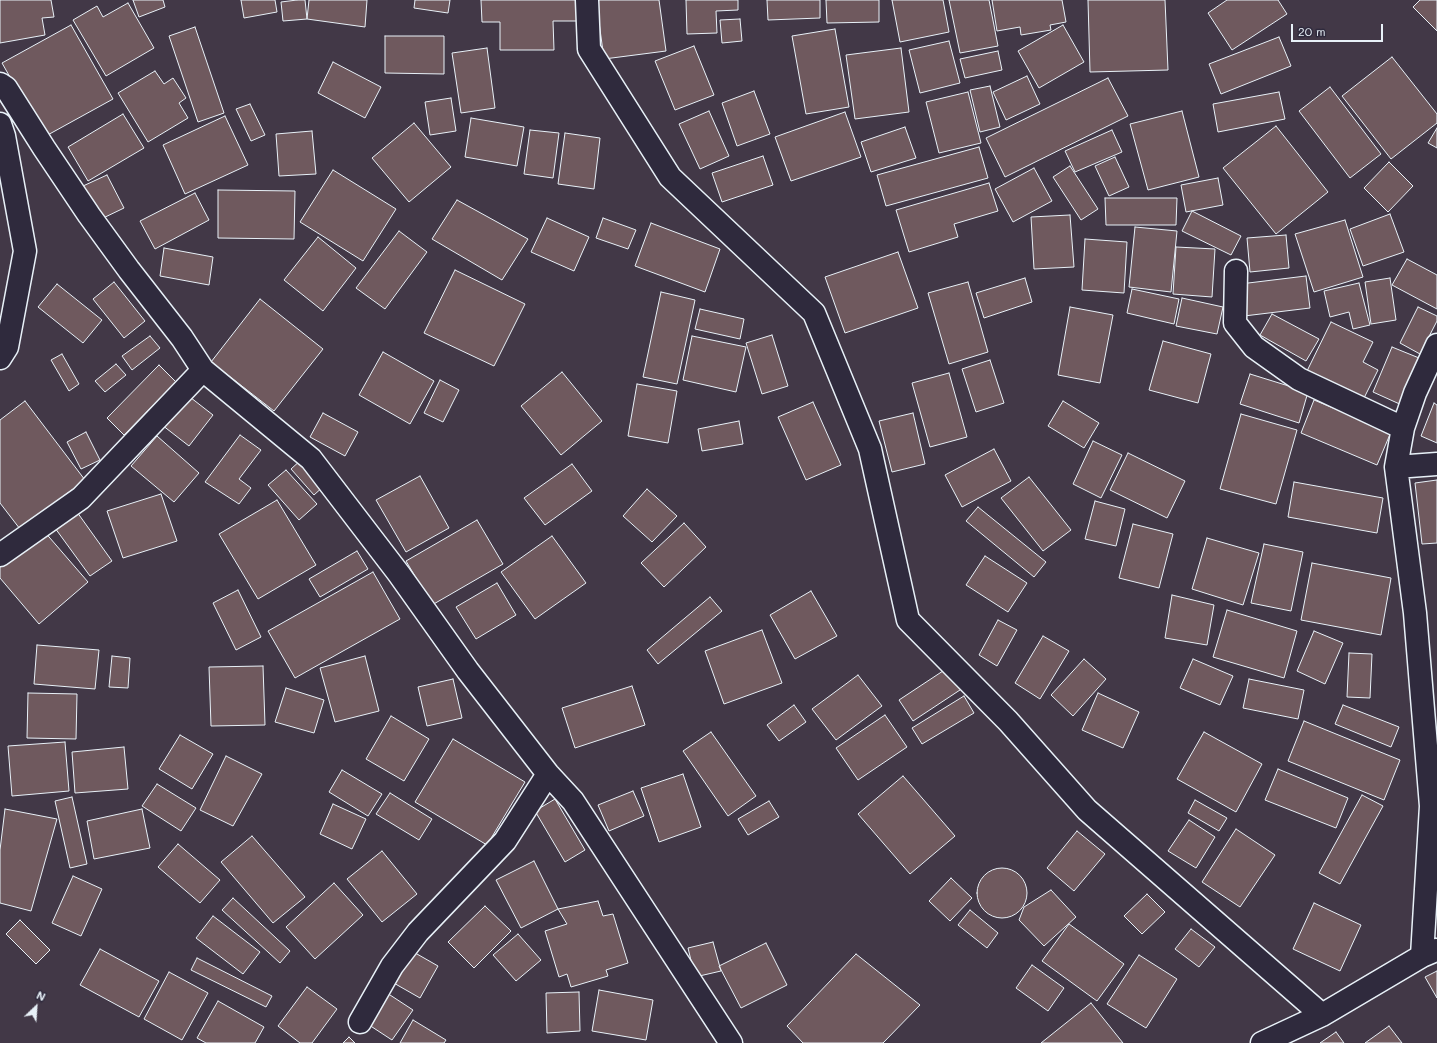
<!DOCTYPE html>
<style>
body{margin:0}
#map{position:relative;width:1437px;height:1043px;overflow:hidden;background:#423847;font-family:Mali,sans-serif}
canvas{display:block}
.north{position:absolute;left:16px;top:987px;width:40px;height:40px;-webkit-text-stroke:3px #2f2a3d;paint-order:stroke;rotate:25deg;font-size:11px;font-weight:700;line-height:16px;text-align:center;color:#e8f1f8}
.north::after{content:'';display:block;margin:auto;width:14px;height:18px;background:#e8f1f8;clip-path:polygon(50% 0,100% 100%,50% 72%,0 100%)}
.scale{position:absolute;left:1291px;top:24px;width:92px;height:18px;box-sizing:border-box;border:2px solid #e8f1f8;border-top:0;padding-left:5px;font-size:12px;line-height:14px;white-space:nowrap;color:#e8f1f8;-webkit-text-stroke:3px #2f2a3d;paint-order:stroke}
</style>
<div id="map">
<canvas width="1437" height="1043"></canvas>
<div class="north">N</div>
<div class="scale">20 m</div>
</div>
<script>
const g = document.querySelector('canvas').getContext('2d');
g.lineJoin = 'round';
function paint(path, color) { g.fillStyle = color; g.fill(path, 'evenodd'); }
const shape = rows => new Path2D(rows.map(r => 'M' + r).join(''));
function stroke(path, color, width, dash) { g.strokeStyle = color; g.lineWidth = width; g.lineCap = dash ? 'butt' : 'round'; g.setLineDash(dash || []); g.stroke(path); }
const building = shape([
 [0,0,51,0,54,17,42,18,45,35,0,43,0,0],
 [133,0,163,0,165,7,139,17,133,0],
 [241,0,275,0,277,12,244,18,241,0],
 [297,0,305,0,307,19,283,21,281,2,297,0],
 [309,0,367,0,365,27,307,19,309,0],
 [415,0,450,0,448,13,414,8,415,0],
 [481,0,577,0,577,21,553,21,554,50,500,50,500,22,482,22,481,0],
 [596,0,659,0,666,51,604,59,596,0],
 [686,0,738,0,738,10,716,11,717,33,687,34,686,0],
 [767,0,820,0,820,18,768,20,767,0],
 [826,0,879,0,879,22,827,23,826,0],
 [892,0,943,0,949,32,900,42,892,0],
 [949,0,989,0,998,46,960,53,949,0],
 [992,0,1062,0,1066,22,1050,25,1051,30,1021,35,1020,27,997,31,992,0],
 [1088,0,1165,0,1168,70,1090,72,1088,0],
 [1227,0,1278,0,1287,14,1232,50,1208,13,1227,0],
 [1420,0,1437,0,1437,31,1413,7,1420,0],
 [128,3,154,48,106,76,73,20,97,6,103,17,128,3],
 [740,19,742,41,722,43,720,20,740,19],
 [71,25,113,99,44,137,2,63,71,25],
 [1063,25,1084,62,1039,88,1018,51,1063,25],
 [195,27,224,113,198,122,169,36,195,27],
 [835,29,849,107,806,114,792,36,835,29],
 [385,36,444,36,444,74,385,73,385,36],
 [1279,37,1291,66,1221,94,1209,64,1279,37],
 [949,41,960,83,920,93,909,50,949,41],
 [694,46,714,95,675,110,655,61,694,46],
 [487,48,495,108,461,113,452,53,487,48],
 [901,48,909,112,855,119,846,55,901,48],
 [998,51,1002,70,965,78,960,59,998,51],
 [1392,57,1437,114,1437,123,1391,159,1342,96,1392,57],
 [333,62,381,87,365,118,318,93,333,62],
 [155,71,164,84,173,78,186,98,179,103,188,118,148,142,118,93,155,71],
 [1027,76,1040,104,1006,120,993,92,1027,76],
 [1108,78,1128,116,1005,177,986,138,1108,78],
 [990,86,1000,127,980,132,970,90,990,86],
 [1330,87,1381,154,1350,178,1299,111,1330,87],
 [754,91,770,134,737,146,722,103,754,91],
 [968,92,981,143,939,153,926,102,968,92],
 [1279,92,1285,119,1218,132,1213,104,1279,92],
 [451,98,456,131,430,135,425,102,451,98],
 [250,104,265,135,251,141,236,109,250,104],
 [709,111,729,156,700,169,679,124,709,111],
 [1182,111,1199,177,1148,190,1130,124,1182,111],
 [845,112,861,157,791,181,775,137,845,112],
 [123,114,144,148,88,181,68,147,123,114],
 [225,116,248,165,185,194,163,145,225,116],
 [471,118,524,127,517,166,465,157,471,118],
 [414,123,451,167,409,202,372,158,414,123],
 [1276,126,1328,192,1276,234,1223,168,1276,126],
 [905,127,916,158,871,172,861,142,905,127],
 [1437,128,1437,148,1428,143,1437,128],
 [530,130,559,133,553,178,524,174,530,130],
 [1112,130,1122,152,1075,172,1065,151,1112,130],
 [312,131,316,174,279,176,276,134,312,131],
 [565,133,600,138,594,189,558,184,565,133],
 [979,147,988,178,886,206,877,175,979,147],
 [763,156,773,185,722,202,712,173,763,156],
 [1115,157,1129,187,1109,196,1095,166,1115,157],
 [1389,162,1413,186,1388,212,1364,188,1389,162],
 [1070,166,1098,209,1081,220,1053,177,1070,166],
 [1034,168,1052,201,1013,222,995,189,1034,168],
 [333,170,396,209,363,261,300,222,333,170],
 [107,175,124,208,99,220,83,186,107,175],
 [1218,178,1223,205,1186,212,1181,185,1218,178],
 [989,183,998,211,954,224,958,237,909,252,896,210,989,183],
 [218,190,295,191,294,239,218,238,218,190],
 [195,193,209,220,155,249,140,221,195,193],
 [1105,198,1177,198,1176,225,1106,225,1105,198],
 [457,200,528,239,502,280,432,239,457,200],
 [1192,211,1241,236,1231,255,1182,231,1192,211],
 [1390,214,1404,252,1363,266,1350,229,1390,214],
 [1070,215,1074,267,1034,269,1031,217,1070,215],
 [547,218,589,237,574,271,531,252,547,218],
 [603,218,636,230,628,249,596,238,603,218],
 [1345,220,1363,277,1314,292,1295,234,1345,220],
 [651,223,720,249,705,292,635,266,651,223],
 [1135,227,1177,231,1171,292,1129,287,1135,227],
 [399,231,427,252,385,309,356,288,399,231],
 [1286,235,1289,268,1250,272,1247,238,1286,235],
 [318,237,356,268,323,311,284,280,318,237],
 [1085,239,1127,242,1124,293,1082,290,1085,239],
 [1176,247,1215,249,1212,297,1173,294,1176,247],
 [164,248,213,257,209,285,160,276,164,248],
 [898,252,918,308,845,333,825,277,898,252],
 [1407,259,1437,275,1437,309,1392,285,1407,259],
 [455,270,525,304,494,366,424,333,455,270],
 [1306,276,1310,308,1244,316,1240,284,1306,276],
 [1025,278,1032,302,984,318,976,293,1025,278],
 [1390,278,1396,320,1371,324,1365,282,1390,278],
 [114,282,145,321,124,338,93,299,114,282],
 [968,282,988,352,949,364,928,293,968,282],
 [1359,283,1370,325,1353,329,1349,312,1330,317,1324,291,1359,283],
 [57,284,102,320,83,343,38,307,57,284],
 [1132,289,1179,299,1174,324,1127,313,1132,289],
 [661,292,695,300,677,384,643,377,661,292],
 [1182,298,1223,307,1217,334,1176,326,1182,298],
 [260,299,323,349,274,411,211,362,260,299],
 [1070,307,1113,315,1100,383,1058,375,1070,307],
 [1418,307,1437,316,1437,321,1420,354,1400,343,1418,307],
 [700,309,744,319,740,339,695,329,700,309],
 [1272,314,1319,339,1306,361,1260,335,1272,314],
 [1331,322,1373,342,1363,362,1378,370,1364,398,1307,371,1331,322],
 [772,335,788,386,762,394,746,343,772,335],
 [150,336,160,348,132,370,122,356,150,336],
 [692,336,746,347,736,392,683,380,692,336],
 [1163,341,1211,354,1198,403,1149,390,1163,341],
 [1392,347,1424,360,1404,406,1373,392,1392,347],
 [383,352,434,381,410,424,359,395,383,352],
 [62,354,79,384,69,391,51,360,62,354],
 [990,360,1004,403,976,412,962,369,990,360],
 [116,364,126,375,105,392,95,381,116,364],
 [159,365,176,382,124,435,107,418,159,365],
 [562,372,602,421,561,455,521,406,562,372],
 [949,373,967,437,930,447,912,383,949,373],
 [1250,374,1308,392,1299,423,1240,404,1250,374],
 [440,380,459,390,443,422,424,413,440,380],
 [637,384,677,391,668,443,628,436,637,384],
 [186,394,213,415,189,446,162,425,186,394],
 [1314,400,1391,432,1377,465,1301,433,1314,400],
 [25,401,85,480,20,529,0,503,0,420,25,401],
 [1063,401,1099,423,1084,448,1048,426,1063,401],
 [813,402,841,465,806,480,778,417,813,402],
 [1434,403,1437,405,1437,443,1421,436,1434,403],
 [323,413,358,432,345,456,310,437,323,413],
 [913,413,925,464,892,472,879,421,913,413],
 [1241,414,1297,430,1276,504,1220,489,1241,414],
 [739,421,743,444,702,451,698,429,739,421],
 [86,432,100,460,81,469,67,442,86,432],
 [240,435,261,450,239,479,251,488,239,504,205,482,240,435],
 [157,436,199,473,174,502,131,466,157,436],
 [1093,441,1122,455,1101,498,1073,484,1093,441],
 [994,449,1011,481,962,507,945,475,994,449],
 [1128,453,1185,481,1167,518,1110,490,1128,453],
 [302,459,325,485,314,495,291,469,302,459],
 [572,464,592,491,545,525,524,498,572,464],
 [286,470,317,504,299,520,268,485,286,470],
 [420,476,449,528,406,552,376,500,420,476],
 [1029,477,1071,530,1043,551,1001,498,1029,477],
 [1437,480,1437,543,1422,544,1415,483,1437,480],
 [1294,482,1383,498,1377,533,1288,517,1294,482],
 [647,489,677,516,652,542,623,516,647,489],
 [161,494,177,541,123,558,107,511,161,494],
 [277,500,316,565,258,599,219,534,277,500],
 [1095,501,1125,509,1116,546,1085,539,1095,501],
 [978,507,1046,562,1034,577,966,521,978,507],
 [77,512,112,561,90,576,55,528,77,512],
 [477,520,503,564,432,605,406,561,477,520],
 [684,523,706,547,664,587,641,563,684,523],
 [1133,524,1173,534,1159,588,1119,578,1133,524],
 [43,530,88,582,39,624,0,578,0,567,43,530],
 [552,536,586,583,535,619,501,572,552,536],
 [1207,538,1259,553,1243,605,1192,589,1207,538],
 [1264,544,1303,552,1291,611,1251,603,1264,544],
 [357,551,368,569,320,597,309,579,357,551],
 [985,556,1027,583,1008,612,966,585,985,556],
 [1312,563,1391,578,1381,635,1301,620,1312,563],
 [373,572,400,619,295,678,268,631,373,572],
 [497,583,516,615,476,639,456,607,497,583],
 [238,590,261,637,236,650,213,603,238,590],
 [811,591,837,636,795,659,770,615,811,591],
 [1172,595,1214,605,1207,645,1165,638,1172,595],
 [710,597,722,611,658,664,647,650,710,597],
 [1227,610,1297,631,1284,678,1213,657,1227,610],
 [998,620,1017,630,997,666,979,655,998,620],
 [762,630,782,683,724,704,705,651,762,630],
 [1314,631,1343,643,1325,684,1297,671,1314,631],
 [1043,636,1069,651,1040,699,1015,683,1043,636],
 [37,645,99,650,95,689,34,684,37,645],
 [1349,653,1372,654,1370,698,1347,697,1349,653],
 [112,656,130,658,128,688,109,687,112,656],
 [365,656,379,711,335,722,320,668,365,656],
 [1084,659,1106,679,1073,716,1051,695,1084,659],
 [1193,659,1233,676,1220,705,1180,688,1193,659],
 [263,666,265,725,211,726,209,667,263,666],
 [949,667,963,688,913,721,899,700,949,667],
 [858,675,882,706,836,740,812,709,858,675],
 [453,679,462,718,427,726,418,687,453,679],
 [1249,679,1304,690,1298,719,1243,708,1249,679],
 [632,686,645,725,575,748,562,708,632,686],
 [286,688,324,700,314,733,275,722,286,688],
 [28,693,77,694,76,739,27,738,28,693],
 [1098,693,1139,712,1123,748,1082,730,1098,693],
 [964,696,974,713,922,744,912,728,964,696],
 [794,705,806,722,779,741,767,725,794,705],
 [1343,705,1399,727,1391,747,1335,724,1343,705],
 [885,715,907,747,858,780,836,748,885,715],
 [391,716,429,739,404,781,366,759,391,716],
 [1304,721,1400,760,1384,800,1288,761,1304,721],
 [711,732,756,796,728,816,683,751,711,732],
 [1204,732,1262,764,1236,812,1177,779,1204,732],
 [180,735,213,754,192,789,159,769,180,735],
 [453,739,525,782,487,845,415,802,453,739],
 [65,742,69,791,12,796,8,746,65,742],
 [124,747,128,789,75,793,72,752,124,747],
 [226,756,262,774,233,826,200,810,226,756],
 [1278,769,1348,798,1336,828,1265,800,1278,769],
 [342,770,382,794,368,816,329,792,342,770],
 [683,774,701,827,659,842,641,788,683,774],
 [903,776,955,836,910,874,858,814,903,776],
 [157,784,196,808,181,831,142,806,157,784],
 [633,791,644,816,609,831,598,805,633,791],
 [390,793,432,819,419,840,376,814,390,793],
 [1362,795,1383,806,1340,884,1319,873,1362,795],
 [72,797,87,864,70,868,55,801,72,797],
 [555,799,585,850,565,862,535,811,555,799],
 [1195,800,1227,818,1219,831,1188,813,1195,800],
 [769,801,779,817,748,835,738,819,769,801],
 [333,804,366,819,352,849,320,834,333,804],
 [5,809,57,819,31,911,0,903,0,850,5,809],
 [142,809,150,848,94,859,87,821,142,809],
 [1189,820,1215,837,1196,868,1168,851,1189,820],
 [1236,829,1275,855,1240,907,1202,882,1236,829],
 [1077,831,1105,854,1074,891,1047,868,1077,831],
 [252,836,305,897,273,923,221,862,252,836],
 [178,844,220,880,200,903,158,867,178,844],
 [382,851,417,894,382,922,347,879,382,851],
 [534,861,558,909,521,928,496,880,534,861],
 '977 893a25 25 0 1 1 50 0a25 25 0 1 1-50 0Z',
 [73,876,102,889,81,936,52,923,73,876],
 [951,878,972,898,950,921,929,901,951,878],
 [334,883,363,915,315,959,286,927,334,883],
 [1051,890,1076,917,1044,946,1019,920,1024,907,1051,890],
 [1147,894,1165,912,1142,934,1124,916,1147,894],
 [233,898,290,951,280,963,222,910,233,898],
 [598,901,603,916,613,914,628,963,606,970,608,976,571,987,567,974,559,977,545,931,567,924,558,909,598,901],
 [1314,903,1361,925,1340,971,1293,949,1314,903],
 [485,906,511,931,474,968,448,942,485,906],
 [970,910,998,933,987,948,958,925,970,910],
 [213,916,260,952,243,974,196,938,213,916],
 [20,920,50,950,36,964,6,934,20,920],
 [1069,924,1124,964,1097,1001,1042,961,1069,924],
 [1191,929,1215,947,1199,967,1175,949,1191,929],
 [518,934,541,960,516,981,493,955,518,934],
 [713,942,721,971,695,977,688,948,713,942],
 [766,943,787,985,741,1008,719,966,766,943],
 [100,949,159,981,139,1017,80,985,100,949],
 [410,950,438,966,420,998,392,982,410,950],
 [856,954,920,1005,883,1043,803,1043,787,1026,856,954],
 [1139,955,1177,979,1146,1028,1107,1004,1139,955],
 [197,958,272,996,266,1007,191,970,197,958],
 [1032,965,1064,988,1048,1011,1016,988,1032,965],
 [1437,971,1437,998,1425,977,1437,971],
 [169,972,208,993,182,1040,144,1019,169,972],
 [307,987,337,1009,312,1043,300,1043,278,1026,307,987],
 [599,990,653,1000,646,1040,592,1031,599,990],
 [579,992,580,1031,547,1033,546,993,579,992],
 [387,993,413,1010,392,1040,366,1023,387,993],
 [218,1001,264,1027,255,1043,206,1043,197,1038,218,1001],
 [1091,1003,1123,1043,1041,1043,1091,1003],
 [413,1020,446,1040,444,1043,400,1043,413,1020],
 [1389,1026,1402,1043,1365,1043,1389,1026],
 [1336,1032,1344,1043,1320,1043,1336,1032],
 [349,1037,355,1043,343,1043,349,1037]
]);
paint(building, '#6f595e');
stroke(building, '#e8f1f8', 1);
const minor = shape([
 [587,0,589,49,670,177,814,313,870,449,908,620,1008,721,1087,810,1322,1015],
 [0,84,6,88,44,148,89,215,129,270,182,338,203,370,311,459,399,574,468,671,548,774,573,801,731,1043],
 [0,124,4,136,25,251,7,347,0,358],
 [1236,271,1235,323,1254,347,1299,379,1403,428],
 [1396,467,1437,464],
 [0,555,81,498,203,370],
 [1422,956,1431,806,1415,613,1396,467,1403,428,1415,393,1437,345],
 [360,1022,392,966,418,932,505,841,548,774],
 [1262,1043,1322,1015,1422,956,1436,950]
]);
stroke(minor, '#e8f1f8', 25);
stroke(minor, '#2f2a3d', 22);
</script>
